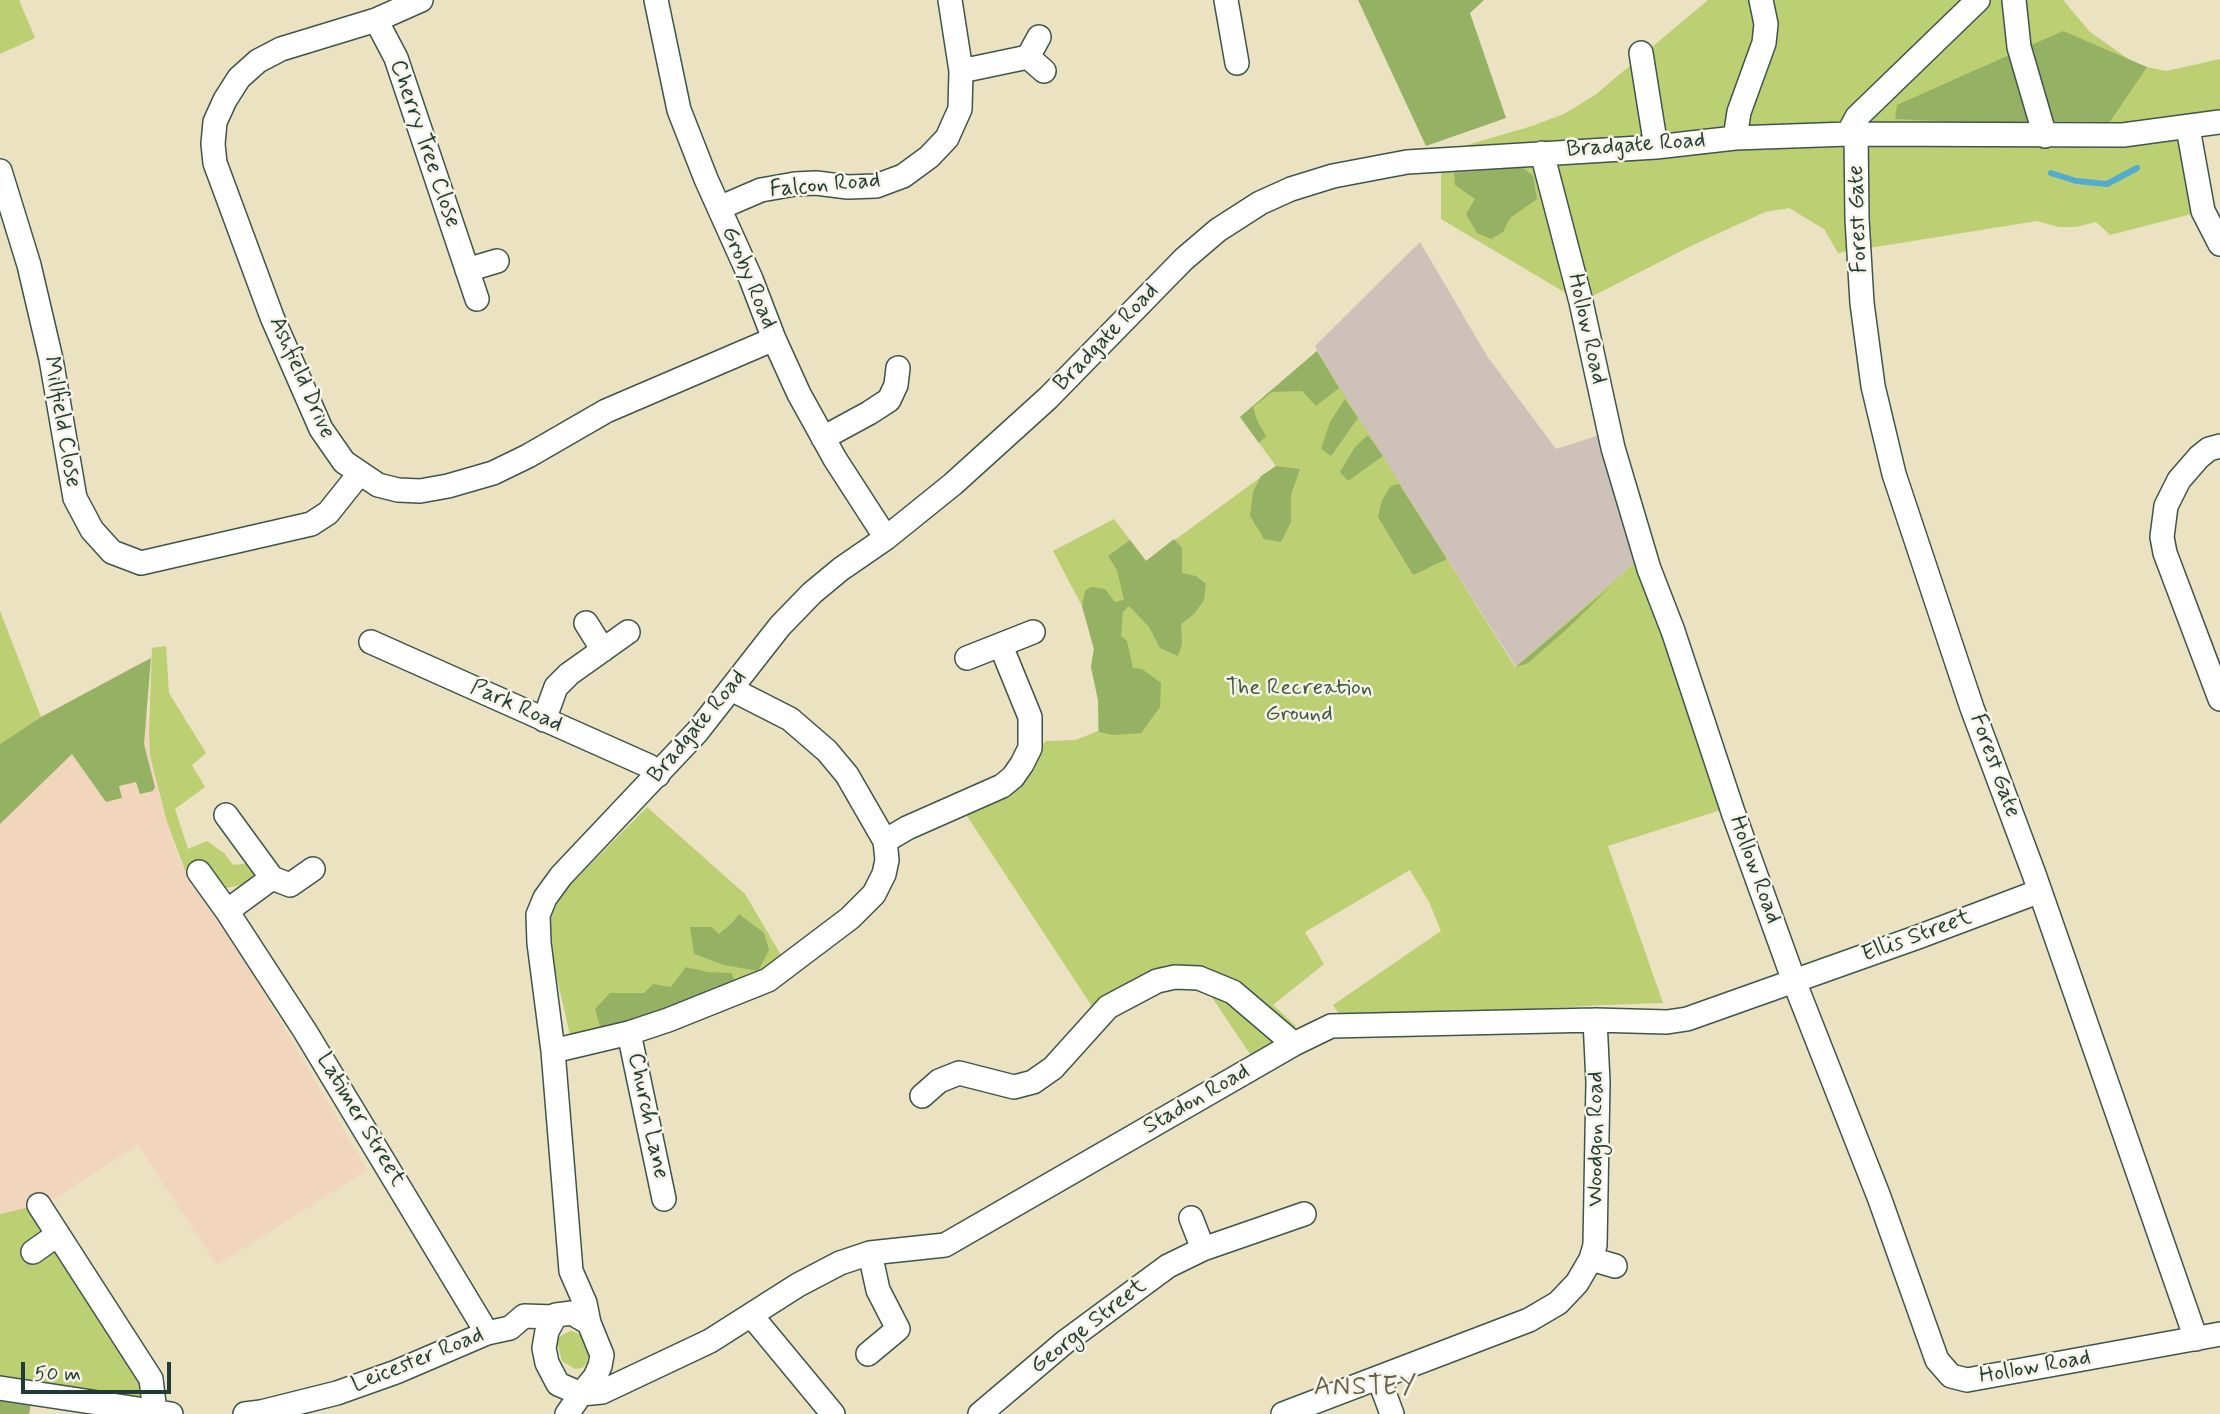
<!DOCTYPE html>
<style>
body{margin:0}
#map{position:relative;width:2220px;height:1414px;overflow:hidden;background:#eae2c0;font-family:Mynerve,sans-serif}
canvas{display:block}
.scale{position:absolute;left:21px;top:1362px;width:150px;height:32px;box-sizing:border-box;border:4px solid #1f3d34;border-top:0;padding-left:9px;font-size:21px;line-height:24px;white-space:nowrap;color:#1f3d34;-webkit-text-stroke:5px #f7f3e8;paint-order:stroke}
</style>
<div id="map">
<canvas width="2220" height="1414"></canvas>
<div class="scale">50 m</div>
</div>
<script>
const g = document.querySelector('canvas').getContext('2d');
g.lineJoin = 'round';
function paint(path, color) { g.fillStyle = color; g.fill(path, 'evenodd'); }
const shape = rows => new Path2D(rows.map(r => 'M' + r).join(''));
function stroke(path, color, width, dash) { g.strokeStyle = color; g.lineWidth = width; g.lineCap = dash ? 'butt' : 'round'; g.setLineDash(dash || []); g.stroke(path); }
function write(font, color, halo, rows, align = 'center') {
  g.font = font + ' Mynerve,sans-serif'; g.lineWidth = 5; g.setLineDash([]); g.textBaseline = 'middle'; g.strokeStyle = halo; g.fillStyle = color; for (const [text, x, y, turn = 0] of rows) {
    g.save(); g.translate(x, y); g.rotate((+turn || 0) * Math.PI / 180); g.textAlign = isNaN(turn) ? turn : align; if (halo) g.strokeText(text, 0, 0); g.fillText(text, 0, 0); g.restore();
  }
}
paint(shape([
 [143,661,150,756,167,822,178,857,188,878,251,971,367,1170,217,1265,138,1145,45,1205,0,1215,0,744,41,717]
]), '#f1d5bd');
paint(shape([
 [1420,242,1487,356,1556,449,1603,434,1641,557,1516,667,1339,388,1315,346]
]), '#cec1ba');
paint(shape([
 [0,0,19,0,35,38,0,54],
 [1708,0,2063,0,2090,32,2137,65,2166,71,2220,59,2220,117,2188,128,2203,211,2110,235,2096,222,2076,227,2059,227,2037,221,1838,253,1824,229,1789,208,1765,212,1693,245,1581,302,1441,219,1441,172,1436,154,1532,126,1564,114,1595,95],
 [1317,351,1515,667,1641,557,1727,808,1608,846,1663,1003,1603,1005,1343,1020,1333,1005,1441,931,1429,902,1410,870,1305,932,1324,964,1273,1005,1296,1026,1252,1057,1199,978,1175,977,1099,1017,967,816,1013,777,1022,764,1046,741,1076,740,1098,731,1098,700,1091,667,1094,649,1082,606,1053,551,1114,519,1146,561,1276,466,1240,417],
 [0,611,41,717,0,744],
 [166,646,169,693,206,753,192,765,205,787,175,809,188,849,207,841,224,853,233,865,250,863,256,875,246,884,226,888,206,868,188,878,167,822,150,756,149,730,152,648],
 [647,807,745,894,781,955,768,980,668,1020,570,1035,553,961,549,936,551,913,569,886],
 [35,1206,134,1352,155,1412,0,1388,0,1214],
 [571,1331,582,1335,589,1351,587,1363,582,1368,575,1369,562,1361,557,1342,560,1336]
]), '#bccf72');
paint(shape([
 [1358,0,1484,0,1470,13,1506,118,1426,146],
 [2063,31,2147,67,2105,129,1895,119,1897,105],
 [1522,167,1533,176,1537,199,1510,218,1503,232,1491,239,1477,233,1466,214,1475,199,1455,185,1454,173],
 [1317,351,1339,388,1316,406,1302,391,1272,392,1253,407,1257,420,1266,436,1259,443,1240,417],
 [1345,399,1358,418,1331,456,1321,449,1330,422],
 [1368,435,1383,456,1348,481,1340,472,1355,447],
 [1276,466,1300,469,1291,495,1291,522,1281,542,1264,539,1250,516,1253,492,1261,476],
 [1399,484,1447,559,1413,575,1378,517,1382,500,1391,486],
 [1174,539,1182,548,1182,573,1196,576,1206,584,1204,600,1194,614,1181,624,1182,644,1178,656,1160,648,1149,627,1129,606,1123,612,1121,636,1127,641,1133,668,1142,669,1161,683,1160,707,1141,733,1114,735,1099,732,1098,700,1091,667,1094,649,1082,606,1085,591,1091,587,1105,589,1115,602,1124,600,1117,570,1108,556,1130,540,1146,561],
 [1612,585,1567,629,1528,663,1516,667],
 [151,658,144,744,155,787,153,791,140,794,136,782,119,786,122,798,106,802,72,754,0,824,0,744,41,717],
 [739,914,764,933,769,950,758,971,724,965,694,954,690,927,711,927,719,934,732,923],
 [686,967,708,972,732,973,737,993,601,1030,595,1009,610,993,644,993,653,984,671,987],
 [0,1396,32,1399,29,1414,0,1414]
]), '#95b264');
stroke(shape([
 [2051,173,2076,181,2107,184,2137,168]
]), '#52accf', 6);
const minor = shape([
 [421,0,376,20,281,49,258,61,239,78,225,100,215,122,213,144,215,163,272,317,321,429,344,462,378,485,398,490,420,491,448,486,493,473,528,456,606,411,774,339],
 [656,0,679,110,706,179,751,279,774,339,799,394,835,459,886,538],
 [1226,0,1237,63],
 [2014,0,2019,47,2045,136],
 [376,20,396,58,477,299],
 [1039,37,1028,57,1044,71],
 [1641,53,1656,147],
 [961,71,1028,57],
 [2188,128,2203,211,2220,244],
 [1848,134,1857,117,1978,0],
 [1856,134,1857,219,1862,303,1873,386,1894,474,1972,708,2034,874,2196,1339],
 [1735,138,1739,112,1764,43,1766,24,1761,0],
 [1542,153,1581,302,1613,448,1649,569,1673,631,1733,812,1794,981,1879,1197,1937,1360,1951,1376,1967,1380,2220,1334],
 [0,171,29,265,51,359,75,498,92,530,112,552,141,563,311,524,328,513,360,473],
 [719,208,761,190,795,184,816,183,848,187,876,186,903,176,929,157,947,138,960,109,961,71,950,0],
 [467,270,497,261],
 [823,438,869,413,889,400,896,385,898,368],
 [2220,446,2209,449,2199,457,2179,480,2166,506,2162,537,2165,553,2220,699],
 [586,623,603,650],
 [371,642,649,766,658,775],
 [967,658,1033,632],
 [544,720,556,687,569,674,628,632],
 [226,815,272,878,290,885,313,869],
 [885,841,907,828,1002,786,1013,777,1022,764,1030,748,1030,717,1001,646],
 [199,872,227,911],
 [272,878,227,911,305,1031,487,1333],
 [629,1033,664,1199],
 [553,1051,629,1033,668,1020,768,980,850,918,874,894,884,874,887,860,885,841,847,775,827,751,790,719,731,689],
 [922,1096,939,1081,959,1073,1014,1087,1033,1082,1053,1068,1108,1007,1157,981,1175,977,1199,978,1233,992,1294,1044],
 [39,1205,151,1379,155,1412],
 [1191,1218,1203,1249],
 [33,1252,57,1235],
 [1591,1259,1615,1266],
 [751,1315,833,1414],
 [589,1323,585,1303,571,1271,553,1051,539,943,538,915,545,898,561,876,697,732,780,626,812,593,841,569,886,538,953,484,1048,398,1184,259,1218,230,1260,203,1291,189,1333,176,1407,162,1656,147,1735,138,1848,134,2123,135,2220,122],
 [868,1354,898,1329,878,1290,870,1253],
 [1379,1379,1392,1414],
 [0,1388,171,1414],
 [245,1414,261,1412,337,1393,396,1372,487,1333,510,1328,524,1316,554,1317],
 [567,1414,581,1394,595,1377,600,1366,602,1355,589,1323,572,1313,556,1315,547,1331,544,1348,547,1363,558,1384,581,1394,602,1392,710,1341,798,1285,840,1263,870,1253,945,1245,1294,1044,1331,1026,1595,1020,1667,1022,1687,1019,1918,937,2040,891],
 [980,1414,1065,1342,1168,1266,1203,1249,1304,1214],
 [1283,1414,1529,1320,1558,1303,1577,1283,1591,1259,1595,1245,1598,1082,1595,1020]
]);
stroke(minor, '#3d5649', 26);
stroke(minor, '#fff', 23);
write('23px', '#1f3d34', '#f7f3e8', [
 ["Cherry Tree Close",424,144,71],
 ["Bradgate Road",1636,146,-4],
 ["Falcon Road",825,186,-5],
 ["Forest Gate",1859,219,-92],
 ["Groby Road",748,278,67],
 ["Hollow Road",1586,329,77],
 ["Bradgate Road",1107,338,-46],
 ["Ashfield Drive",301,378,66],
 ["Millfield Close",61,422,80],
 ["Park Road",516,707,24],
 ["Bradgate Road",698,727,-50],
 ["Forest Gate",1994,766,70],
 ["Hollow Road",1754,870,70],
 ["Ellis Street",1917,937,-20],
 ["Stadon Road",1197,1100,-30],
 ["Church Lane",647,1116,78],
 ["Latimer Street",360,1120,59],
 ["Woodgon Road",1597,1139,-90],
 ["George Street",1089,1327,-38],
 ["Leicester Road",418,1361,-22],
 ["Hollow Road",2035,1368,-10]
]);
write('23px', '#3e5a40', '#f7f3e8', [
 ["The Recreation",1299,689],
 ["Ground",1299,715]
]);
g.letterSpacing = '2px';
write('26px', '#64634d', '#f7f3e8', [
 ["ANSTEY",1366,1389]
]);
g.letterSpacing = '0px';
</script>
